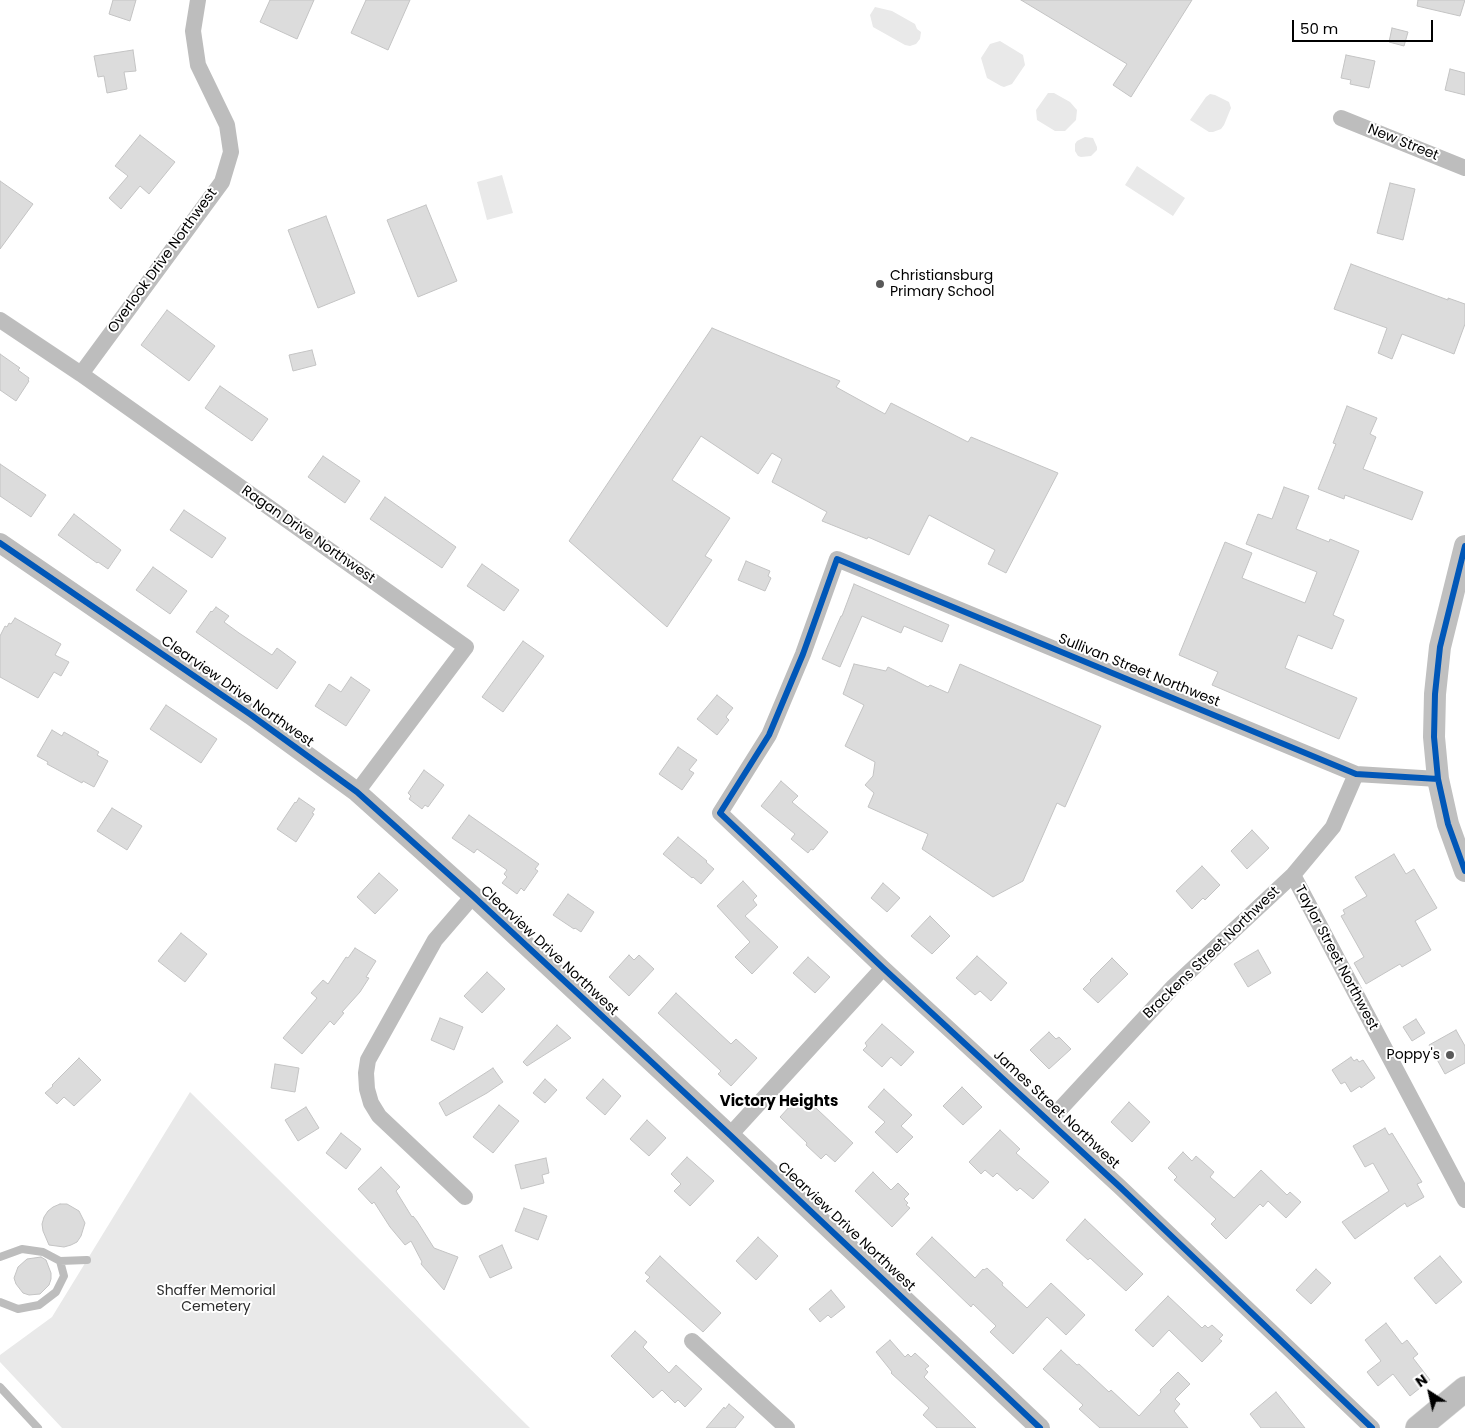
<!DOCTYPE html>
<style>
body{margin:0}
#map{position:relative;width:1465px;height:1428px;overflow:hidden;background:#fff;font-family:Poppins,sans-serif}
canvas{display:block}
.north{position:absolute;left:1405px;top:1368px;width:50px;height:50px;-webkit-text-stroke:4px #fff;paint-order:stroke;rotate:325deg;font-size:14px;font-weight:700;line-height:20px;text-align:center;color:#000}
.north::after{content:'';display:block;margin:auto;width:18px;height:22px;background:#000;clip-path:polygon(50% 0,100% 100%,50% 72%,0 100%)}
.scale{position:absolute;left:1292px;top:20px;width:141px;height:22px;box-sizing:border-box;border:2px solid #000;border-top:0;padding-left:6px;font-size:15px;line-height:18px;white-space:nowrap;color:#000;-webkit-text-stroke:4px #fff;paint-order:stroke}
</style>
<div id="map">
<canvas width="1465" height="1428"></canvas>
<div class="north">N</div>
<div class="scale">50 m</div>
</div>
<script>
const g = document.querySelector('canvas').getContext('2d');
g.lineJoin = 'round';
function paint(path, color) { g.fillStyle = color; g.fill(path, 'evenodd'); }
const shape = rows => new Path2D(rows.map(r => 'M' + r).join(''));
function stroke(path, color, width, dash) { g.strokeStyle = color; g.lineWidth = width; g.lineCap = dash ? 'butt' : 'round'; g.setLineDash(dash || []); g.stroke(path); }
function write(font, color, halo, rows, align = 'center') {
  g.font = font + ' Poppins,sans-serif'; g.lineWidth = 4; g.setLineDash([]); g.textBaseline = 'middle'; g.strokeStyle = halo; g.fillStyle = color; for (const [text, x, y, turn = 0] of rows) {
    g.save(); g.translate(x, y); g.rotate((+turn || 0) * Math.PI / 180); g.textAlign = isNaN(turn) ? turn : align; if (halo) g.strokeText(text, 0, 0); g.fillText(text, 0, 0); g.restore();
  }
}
paint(shape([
 [875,7,892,11,915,24,917,29,921,32,920,39,916,44,910,46,905,45,873,27,870,15],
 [1000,41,1023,55,1025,65,1012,84,1004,87,1001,86,987,78,981,58,990,44],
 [1048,93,1054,93,1070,102,1077,110,1076,120,1065,131,1055,131,1037,120,1036,110],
 [1210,94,1215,95,1229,102,1231,108,1224,125,1221,129,1213,132,1209,132,1190,120,1206,97],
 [1085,137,1093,138,1097,147,1097,150,1091,156,1081,157,1078,156,1075,151,1075,144,1077,141],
 [1137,166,1185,198,1173,216,1125,185],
 [502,175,513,213,487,220,477,182],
 [190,1092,530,1428,62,1428,0,1362,0,1355,52,1317]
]), '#e9e9e9');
const building = shape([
 [113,0,136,0,130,21,109,14,113,0],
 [270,0,314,0,297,39,260,22,270,0],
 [366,0,410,0,388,50,351,33,366,0],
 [1021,0,1192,0,1131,97,1113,85,1127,64,1021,0],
 [1418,0,1465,0,1460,16,1417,6,1418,0],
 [1392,28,1408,32,1404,46,1389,42,1392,28],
 [133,50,136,71,124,72,127,89,107,93,104,76,98,77,94,56,133,50],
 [1346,55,1375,61,1369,88,1350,84,1351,80,1341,78,1346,55],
 [1450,69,1465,73,1465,95,1445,90,1450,69],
 [140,135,175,162,149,194,140,186,121,209,109,198,128,176,115,166,140,135],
 [0,181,33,204,0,249,0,181],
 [1390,183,1415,189,1403,240,1377,233,1390,183],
 [426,205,457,281,418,297,387,220,426,205],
 [326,216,355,293,318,308,288,230,326,216],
 [1351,264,1448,300,1448,298,1465,304,1465,324,1454,354,1402,334,1392,359,1378,353,1387,328,1334,309,1351,264],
 [167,310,215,346,189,381,141,345,167,310],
 [712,328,840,381,836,387,885,414,891,403,968,442,971,437,1058,473,1006,573,988,564,995,550,929,515,909,555,868,537,867,539,822,521,827,512,772,482,782,459,772,453,758,474,701,436,672,480,730,518,705,556,712,560,667,627,569,541,712,328],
 [312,350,316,365,293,371,289,355,312,350],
 [0,354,20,368,18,370,29,378,28,380,29,381,16,401,0,390,0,354],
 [220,386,268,419,252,441,205,408,220,386],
 [1347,406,1377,418,1370,434,1376,437,1363,469,1423,492,1412,520,1345,495,1344,499,1318,489,1336,444,1333,443,1347,406],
 [323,456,360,481,345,503,308,477,323,456],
 [0,464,46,495,31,517,0,496,0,464],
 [1284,487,1309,496,1296,529,1329,542,1330,539,1359,551,1333,615,1344,620,1332,649,1298,635,1285,668,1357,698,1339,739,1212,685,1218,672,1179,655,1225,542,1252,553,1242,578,1305,603,1317,572,1246,544,1258,514,1272,519,1284,487],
 [385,497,456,547,442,568,370,519,385,497],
 [184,510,226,538,212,558,170,530,184,510],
 [74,514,121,550,108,569,98,562,97,563,58,535,74,514],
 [746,561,770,571,768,576,771,578,765,591,738,580,746,561],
 [482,564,519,590,504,611,467,586,482,564],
 [153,567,187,591,170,614,136,590,153,567],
 [854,584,949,625,942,642,904,626,901,633,862,616,840,667,822,659,841,616,842,616,854,584],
 [216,607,229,616,224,622,239,633,272,655,277,648,296,662,277,689,196,632,211,611,212,612,216,607],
 [15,618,61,644,55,655,69,662,61,676,54,672,38,698,0,677,0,636,5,626,7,627,9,623,11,624,15,618],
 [523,641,544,656,503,712,482,697,523,641],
 [854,664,886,671,888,667,928,687,930,685,948,693,960,664,1101,726,1065,807,1057,803,1023,881,993,897,922,849,928,834,868,807,874,793,865,785,873,776,875,762,845,746,864,705,843,694,854,664],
 [351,677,370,690,346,726,315,706,329,684,341,692,351,677],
 [717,695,733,708,726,717,729,720,717,735,697,719,717,695],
 [166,705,217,739,201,763,150,729,166,705],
 [52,730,62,736,64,732,99,752,97,755,108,761,94,787,83,781,82,783,47,764,48,762,37,756,52,730],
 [678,747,697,760,689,770,694,773,682,790,659,774,678,747],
 [424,770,444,785,428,807,425,805,422,809,409,799,411,796,408,793,424,770],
 [781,781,798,796,792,802,828,832,813,850,811,849,808,853,791,839,795,834,761,806,781,781],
 [299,798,315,809,312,813,314,814,296,842,277,829,295,802,296,803,299,798],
 [112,808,142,826,127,850,97,831,112,808],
 [469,815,539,864,535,869,538,871,524,891,521,888,517,894,502,883,507,877,504,874,507,870,477,849,474,853,452,838,469,815],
 [1252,830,1269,848,1247,869,1231,851,1252,830],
 [678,837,707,861,706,862,714,869,701,884,693,877,692,878,663,854,678,837],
 [1394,854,1406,874,1414,869,1437,908,1415,921,1431,950,1402,967,1400,964,1366,984,1354,963,1364,957,1341,916,1345,914,1343,910,1367,896,1355,877,1394,854],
 [1202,866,1220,885,1205,900,1203,898,1192,909,1176,891,1202,866],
 [379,873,398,890,375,914,357,897,379,873],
 [743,881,757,896,753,900,757,905,745,916,778,947,752,974,735,957,750,942,717,906,743,881],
 [883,883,900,898,887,912,871,898,883,883],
 [568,894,594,912,581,932,575,928,574,929,553,915,568,894],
 [930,916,950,936,932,954,911,936,930,916],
 [181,933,207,954,185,982,158,961,181,933],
 [355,948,376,961,366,977,369,978,360,992,342,1012,344,1013,334,1025,330,1021,302,1054,283,1038,317,998,311,993,323,980,328,984,346,957,348,958,355,948],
 [1258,950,1271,973,1248,987,1234,964,1258,950],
 [629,955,634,960,639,955,654,969,629,996,609,977,629,955],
 [977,956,1007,983,991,1001,980,991,975,995,956,978,977,956],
 [808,957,830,977,815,993,793,973,808,957],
 [1112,958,1128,974,1098,1003,1083,989,1091,981,1090,980,1112,958],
 [487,972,505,989,482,1013,464,996,487,972],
 [676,993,731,1044,736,1039,757,1058,731,1086,718,1074,721,1071,658,1013,676,993],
 [440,1018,463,1027,454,1050,431,1040,440,1018],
 [1416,1019,1425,1033,1412,1041,1403,1027,1416,1019],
 [882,1024,914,1052,901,1066,891,1057,882,1067,863,1050,867,1046,865,1043,882,1024],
 [557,1025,571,1038,527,1066,523,1062,557,1025],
 [1456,1030,1465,1046,1465,1063,1445,1074,1429,1045,1456,1030],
 [1049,1032,1056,1039,1059,1037,1071,1049,1049,1069,1030,1050,1049,1032],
 [1351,1057,1354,1061,1357,1059,1359,1062,1363,1060,1375,1078,1361,1088,1360,1086,1351,1092,1345,1082,1341,1084,1332,1070,1351,1057],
 [79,1058,101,1080,74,1106,64,1097,57,1104,45,1093,53,1086,52,1085,79,1058],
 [275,1064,299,1068,295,1092,271,1088,275,1064],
 [493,1068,503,1082,487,1093,446,1116,439,1103,493,1068],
 [545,1079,557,1090,545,1103,533,1093,545,1079],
 [603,1079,621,1096,605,1115,586,1098,603,1079],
 [962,1087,982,1107,963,1125,943,1106,962,1087],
 [884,1089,912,1115,901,1126,913,1137,897,1153,875,1132,885,1122,868,1107,884,1089],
 [801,1094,853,1143,835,1162,826,1154,821,1159,806,1145,807,1143,780,1117,801,1094],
 [1129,1102,1150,1122,1132,1142,1111,1122,1129,1102],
 [499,1105,519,1121,493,1153,473,1137,499,1105],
 [306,1107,319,1128,298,1141,285,1120,306,1107],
 [647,1120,666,1138,649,1156,630,1139,647,1120],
 [1385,1128,1389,1135,1392,1133,1422,1182,1417,1184,1424,1197,1407,1207,1405,1203,1355,1239,1342,1222,1389,1191,1373,1163,1365,1167,1353,1146,1385,1128],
 [1000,1130,1020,1149,1016,1153,1049,1182,1033,1199,1020,1188,1017,1191,997,1173,993,1177,985,1170,981,1174,969,1162,1000,1130],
 [341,1133,361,1149,346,1169,326,1153,341,1133],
 [1183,1152,1192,1161,1196,1156,1214,1172,1210,1177,1234,1198,1261,1170,1287,1195,1290,1192,1301,1202,1286,1218,1268,1201,1263,1207,1260,1204,1226,1239,1211,1224,1216,1219,1174,1180,1177,1177,1168,1168,1183,1152],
 [687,1157,714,1181,690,1206,674,1191,681,1184,671,1174,687,1157],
 [546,1158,549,1173,542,1175,544,1183,521,1189,515,1165,546,1158],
 [381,1167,400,1187,396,1191,412,1217,413,1216,417,1221,434,1248,458,1257,444,1290,421,1264,422,1262,411,1241,405,1245,390,1227,374,1202,372,1204,358,1189,381,1167],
 [873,1172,891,1190,898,1183,909,1194,904,1199,908,1203,906,1205,910,1208,892,1227,855,1191,873,1172],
 [60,1204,67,1204,79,1211,85,1223,81,1236,77,1242,71,1245,64,1247,49,1245,43,1231,42,1224,44,1217,48,1211,53,1207,60,1204],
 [524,1208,547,1216,538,1240,515,1231,524,1208],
 [1085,1219,1143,1274,1126,1291,1090,1258,1088,1260,1066,1240,1085,1219],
 [758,1237,778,1256,756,1280,736,1261,758,1237],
 [932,1237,975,1278,983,1269,984,1270,987,1268,1003,1283,1002,1285,1027,1308,1051,1283,1085,1315,1066,1335,1047,1317,1013,1354,990,1332,996,1326,973,1304,971,1307,916,1254,932,1237],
 [502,1245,512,1268,490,1278,479,1256,502,1245],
 [660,1256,721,1313,703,1332,646,1281,650,1277,645,1273,660,1256],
 [1440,1256,1462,1282,1436,1304,1414,1278,1440,1256],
 [41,1257,46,1260,51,1273,51,1279,49,1285,40,1294,29,1295,23,1293,16,1284,14,1278,18,1267,27,1259,41,1257],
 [1316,1269,1331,1283,1311,1304,1296,1290,1316,1269],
 [831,1290,845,1307,831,1318,828,1315,820,1322,809,1309,831,1290],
 [1168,1296,1202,1328,1205,1325,1208,1328,1212,1325,1223,1335,1219,1339,1222,1341,1202,1362,1169,1330,1153,1347,1135,1330,1168,1296],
 [1386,1323,1402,1344,1407,1340,1418,1354,1413,1358,1430,1380,1410,1396,1393,1374,1378,1386,1367,1372,1381,1361,1365,1340,1386,1323],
 [635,1331,647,1342,643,1347,669,1373,676,1365,702,1389,685,1407,678,1400,675,1403,662,1390,653,1398,611,1356,635,1331],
 [890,1340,905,1357,908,1354,911,1357,915,1353,929,1366,925,1369,928,1372,924,1377,976,1428,937,1428,923,1415,929,1408,891,1373,892,1372,876,1352,890,1340],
 [1061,1350,1077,1365,1079,1364,1109,1392,1111,1390,1139,1416,1161,1392,1160,1390,1178,1372,1190,1384,1175,1399,1180,1404,1174,1411,1188,1428,1100,1428,1079,1409,1083,1405,1043,1369,1061,1350],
 [1276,1392,1305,1428,1261,1428,1250,1414,1276,1392],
 [729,1404,744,1417,735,1428,706,1428,724,1407,725,1409,729,1404]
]);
paint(building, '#dcdcdc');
stroke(building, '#c4c4c4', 1);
const primary = shape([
 [1418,1428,1465,1389]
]);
stroke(primary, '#dbdbdb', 26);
stroke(shape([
 [0,1257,22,1249,43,1252,60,1261,87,1260],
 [0,1302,18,1309,39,1305,56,1292,64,1276,60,1261],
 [0,1387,38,1428]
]), '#bdbdbd', 8);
stroke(shape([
 [1341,118,1465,168],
 [0,320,81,374,466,647,357,792],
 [81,374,222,182,231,152,227,125,198,65,193,31,198,0],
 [1293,875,1465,1200],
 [1050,1120,1174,986,1293,875,1333,827,1356,774],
 [730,1135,883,968],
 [465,1197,379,1116,371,1103,367,1089,366,1073,368,1060,435,940,473,896],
 [692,1341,787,1428],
 [1372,1428,1120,1187,883,968,720,813,769,735,803,654,837,559,1356,774,1438,779]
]), '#bdbdbd', 16);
stroke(shape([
 [0,543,251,715,357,792,473,896,730,1135,1040,1428]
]), '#bdbdbd', 20);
stroke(shape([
 [1465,546,1440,647,1435,694,1434,737,1438,779,1448,824,1465,871]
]), '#c0c0c0', 22);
stroke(primary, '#bdbdbd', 25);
stroke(shape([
 [0,543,251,715,357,792,473,896,730,1135,1040,1428],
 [1465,546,1440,647,1435,694,1434,737,1438,779,1448,824,1465,871],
 [1372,1428,1120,1187,883,968,720,813,769,735,803,654,837,559,1356,774,1438,779]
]), '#0057b8', 6);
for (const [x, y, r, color] of [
 [880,284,5,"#595959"],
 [1450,1055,5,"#595959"]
]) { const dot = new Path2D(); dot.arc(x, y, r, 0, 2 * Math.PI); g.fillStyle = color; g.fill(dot); stroke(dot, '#fff', 2); }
write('14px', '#000', '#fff', [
 ["New Street",1403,143,22],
 ["Overlook Drive Northwest",163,261,-54],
 ["Ragan Drive Northwest",308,535,35],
 ["Sullivan Street Northwest",1139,671,22],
 ["Clearview Drive Northwest",237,692,35],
 ["Clearview Drive Northwest",549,951,43],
 ["Brackens Street Northwest",1212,953,-44],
 ["Taylor Street Northwest",1336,958,62],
 ["James Street Northwest",1056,1110,43],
 ["Clearview Drive Northwest",846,1227,43]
]);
write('14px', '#000', '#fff', [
 ["Christiansburg",890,276],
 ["Primary School",890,292],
 ["Poppy's",1440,1055,"right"]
], 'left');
write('14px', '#2e2e2e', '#fff', [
 ["Shaffer Memorial",216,1291],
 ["Cemetery",216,1307]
]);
write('bold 15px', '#000', '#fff', [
 ["Victory Heights",779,1102]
]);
</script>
